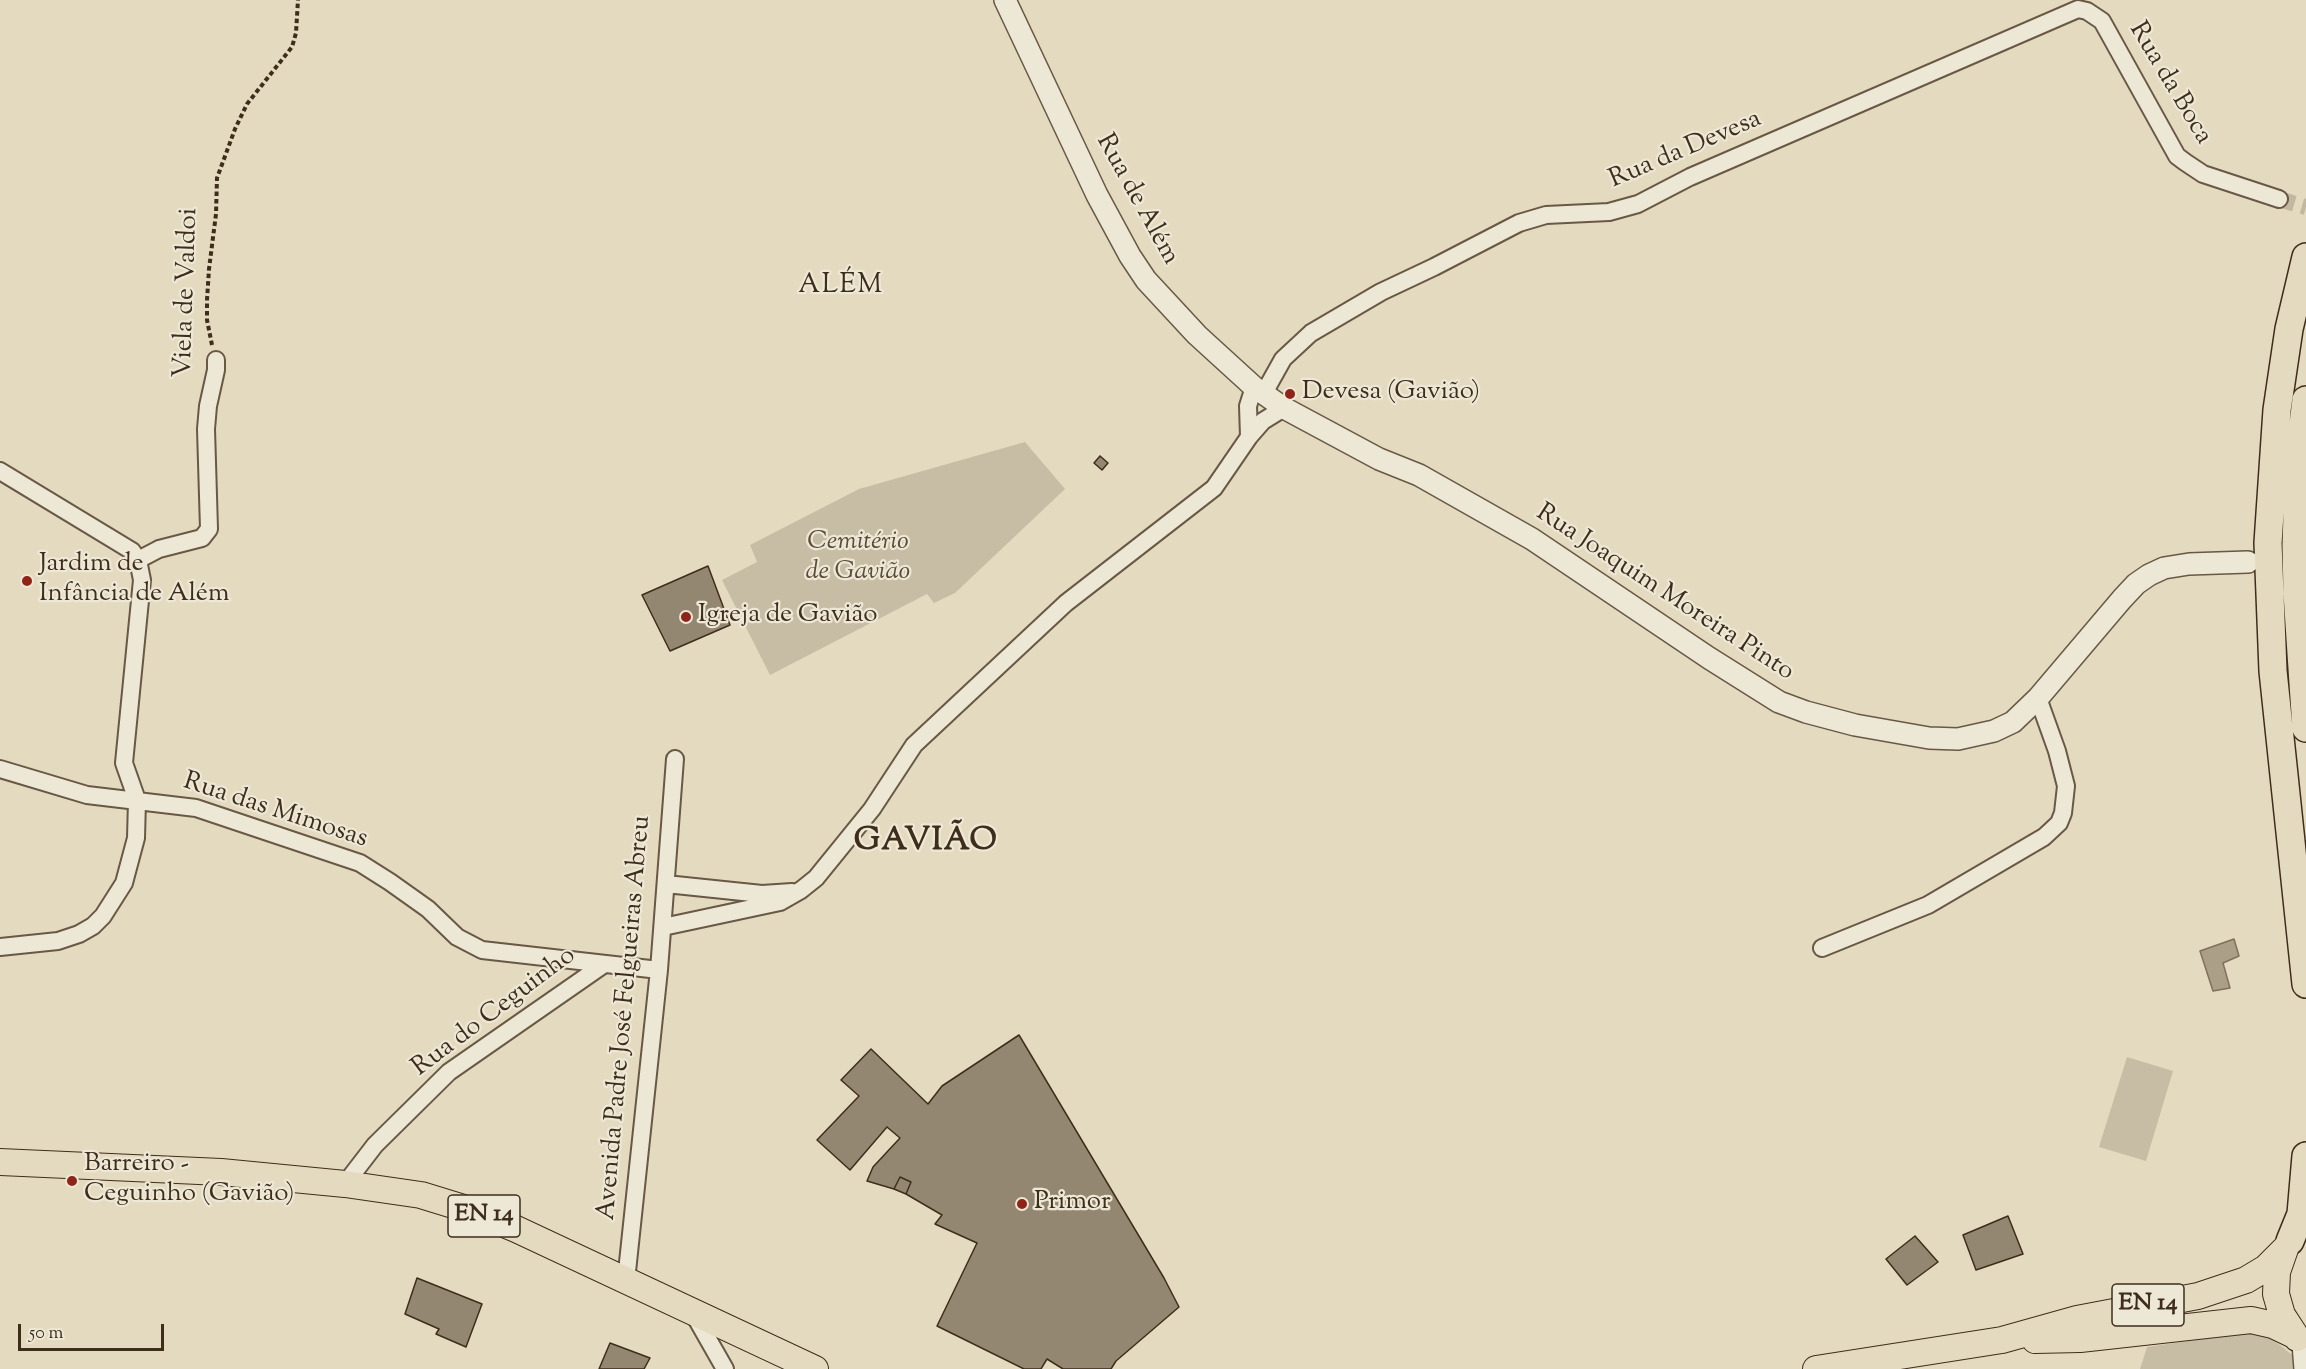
<!DOCTYPE html>
<meta charset="utf-8">
<style>
body{margin:0}
#map{position:relative;width:2306px;height:1369px;overflow:hidden;background:#e3dac0;font-family:"Sorts Mill Goudy",serif}
canvas{display:block}
.scale{position:absolute;left:18px;top:1324px;width:146px;height:27px;box-sizing:border-box;border:3px solid #3f2d1b;border-top:0;padding-left:8px;font-size:18px;line-height:21px;white-space:nowrap;color:#3f2d1b;-webkit-text-stroke:4px #ede7d6;paint-order:stroke}
</style>
<div id="map">
<canvas width="2306" height="1369"></canvas>
<div class="scale">50 m</div>
</div>
<script>
const g = document.querySelector('canvas').getContext('2d');
g.lineJoin = 'round';
function paint(path, color) { g.fillStyle = color; g.fill(path, 'evenodd'); }
const shape = rows => new Path2D(rows.map(r => 'M' + r).join(''));
function stroke(path, color, width, dash) { g.strokeStyle = color; g.lineWidth = width; g.lineCap = dash ? 'butt' : 'round'; g.setLineDash(dash || []); g.stroke(path); }
function write(font, color, halo, rows, align = 'center') {
  g.font = font + ' "Sorts Mill Goudy",serif'; g.lineWidth = 4.5; g.setLineDash([]); g.textBaseline = 'middle'; g.strokeStyle = halo; g.fillStyle = color; for (const [text, x, y, turn = 0] of rows) {
    g.save(); g.translate(x, y); g.rotate((+turn || 0) * Math.PI / 180); g.textAlign = isNaN(turn) ? turn : align; if (halo) g.strokeText(text, 0, 0); g.fillText(text, 0, 0); g.restore();
  }
}
paint(shape([
 [1025,442,1065,489,955,593,934,603,927,594,770,675,722,580,757,562,750,545,859,489],
 [2127,1057,2173,1071,2146,1161,2099,1147],
 [2257,1331,2280,1345,2297,1359,2298,1369,2140,1369,2147,1347]
]), '#c7bda4');
const water = shape([
 [2234,939,2239,956,2223,963,2230,988,2213,991,2200,951,2234,939]
]);
paint(water, '#ab9f88');
stroke(water, '#80715c', 1.5);
const building = shape([
 [1100,456,1108,463,1102,470,1094,463,1100,456],
 [708,566,730,625,670,651,642,595,708,566],
 [1019,1035,1164,1278,1179,1307,1116,1361,1111,1369,1063,1369,1047,1359,1041,1369,1024,1369,937,1326,977,1243,935,1224,942,1215,906,1194,911,1182,900,1177,894,1189,867,1181,873,1167,900,1138,887,1127,850,1170,817,1140,859,1096,841,1080,871,1049,928,1104,942,1086,1019,1035],
 [900,1177,911,1182,906,1194,894,1189,900,1177],
 [2008,1216,2023,1254,1976,1270,1963,1235,2008,1216],
 [1915,1236,1938,1262,1907,1285,1886,1259,1915,1236],
 [417,1278,482,1304,466,1347,436,1334,439,1329,405,1314,417,1278],
 [610,1343,650,1358,644,1369,599,1369,610,1343]
]);
paint(building, '#948771');
stroke(building, '#3f2d1b', 1.5);
stroke(shape([
 [2279,199,2306,207]
]), '#c2b79f', 16, [16, 8]);
const minor = shape([
 [1264,393,1283,359,1311,333,1381,292,1434,267,1519,223,1546,215,1609,212,1638,204,1690,177,2078,9,2087,11,2102,21,2177,156,2185,162,2203,174,2279,199],
 [1249,437,1248,406,1254,387],
 [0,471,132,551,138,560,142,580,124,763,137,800,136,838,124,883,103,916,93,926,79,934,58,941,0,947],
 [138,560,159,549,202,538,209,529,206,429,208,406,216,370,216,360],
 [0,769,87,795,196,808,360,863,390,882,428,909,457,937,482,950,659,970],
 [666,884,762,894,792,892],
 [663,927,780,902,801,890,816,878,872,809,914,745,1066,603,1214,488,1249,437,1263,421,1284,408],
 [1822,948,1928,905,2044,837,2059,823,2063,813,2066,786,2057,751,2038,698],
 [345,1184,375,1145,449,1072,603,965],
 [626,1281,659,970,675,759],
 [692,1311,725,1369]
]);
const tertiary = shape([
 [1005,0,1097,195,1130,256,1146,280,1197,335,1254,387,1284,408,1379,459,1419,475,1532,539,1709,658,1779,702,1806,712,1855,725,1929,738,1958,739,1994,731,2013,722,2038,698,2122,599,2136,584,2149,575,2164,568,2189,564,2248,562],
 [2303,1344,2305,1369]
]);
const primary = shape([
 [0,1162,221,1172,345,1184,421,1195,473,1211,516,1229,815,1369],
 [2285,1249,2277,1272,2276,1294,2282,1315,2297,1338],
 [2035,1340,2080,1339,2251,1320,2273,1325,2294,1335],
 [1816,1369,2002,1340,2077,1319,2198,1296,2246,1280,2266,1268,2284,1250]
]);
const trunk = shape([
 [2306,257,2289,329,2277,410,2268,543,2273,671,2306,984],
 [2306,400,2299,457,2296,545,2297,593,2306,728],
 [2290,1241,2301,1214,2306,1156]
]);
stroke(minor, '#685844', 20);
stroke(tertiary, '#685844', 24);
stroke(primary, '#3f2d1b', 28);
stroke(trunk, '#3f2d1b', 30);
stroke(shape([
 [212,345,207,320,207,300,209,269,216,214,217,178,235,129,247,104,292,47,296,33,298,0]
]), '#3f2d1b', 4, [4.5, 3]);
stroke(minor, '#ede7d6', 16);
stroke(tertiary, '#ede7d6', 21);
stroke(primary, '#e3dac0', 26);
stroke(trunk, '#e3dac0', 27);
for (const [x, y, r, color] of [
 [1290,394,6,"#8f2418"],
 [27,581,6,"#8f2418"],
 [686,617,6,"#8f2418"],
 [72,1181,6,"#8f2418"],
 [1022,1204,6,"#8f2418"]
]) { const dot = new Path2D(); dot.arc(x, y, r, 0, 2 * Math.PI); g.fillStyle = color; g.fill(dot); stroke(dot, '#ede7d6', 2); }
for (const [x, y, w] of [
 [484,1216,72],
 [2148,1305,72]
]) { const box = new Path2D(); box.roundRect(x - w / 2, y - 21, w, 42, 4.5); g.fillStyle = '#ede7d6'; g.fill(box); stroke(box, '#3f2d1b', 1.5); }
write('bold 24px', '#3f2d1b', null, [
 ["EN 14",484,1216],
 ["EN 14",2148,1305]
]);
write('26px', '#3f2d1b', '#ede7d6', [
 ["Rua da Boca",2169,84,59],
 ["Rua da Devesa",1686,151,-23],
 ["Rua de Além",1136,200,61],
 ["Viela de Valdoi",188,293,-88],
 ["Rua Joaquim Moreira Pinto",1664,594,33],
 ["Rua das Mimosas",275,812,18],
 ["Rua do Ceguinho",495,1013,-37],
 ["Avenida Padre José Felgueiras Abreu",626,1018,-85]
]);
write('26px', '#3f2d1b', '#ede7d6', [
 ["Devesa (Gavião)",1302,394],
 ["Jardim de",39,566],
 ["Infância de Além",39,596],
 ["Igreja de Gavião",698,617],
 ["Barreiro -",84,1166],
 ["Ceguinho (Gavião)",84,1196],
 ["Primor",1034,1204]
], 'left');
write('italic 26px', '#5a4a36', '#ede7d6', [
 ["Cemitério",858,544],
 ["de Gavião",858,574]
]);
g.letterSpacing = '1.5px';
write('27px', '#3f2d1b', '#ede7d6', [
 ["ALÉM",841,287]
]);
g.letterSpacing = '0px';
g.letterSpacing = '1.5px';
write('bold 32px', '#3f2d1b', '#ede7d6', [
 ["GAVIÃO",926,844]
]);
g.letterSpacing = '0px';
</script>
